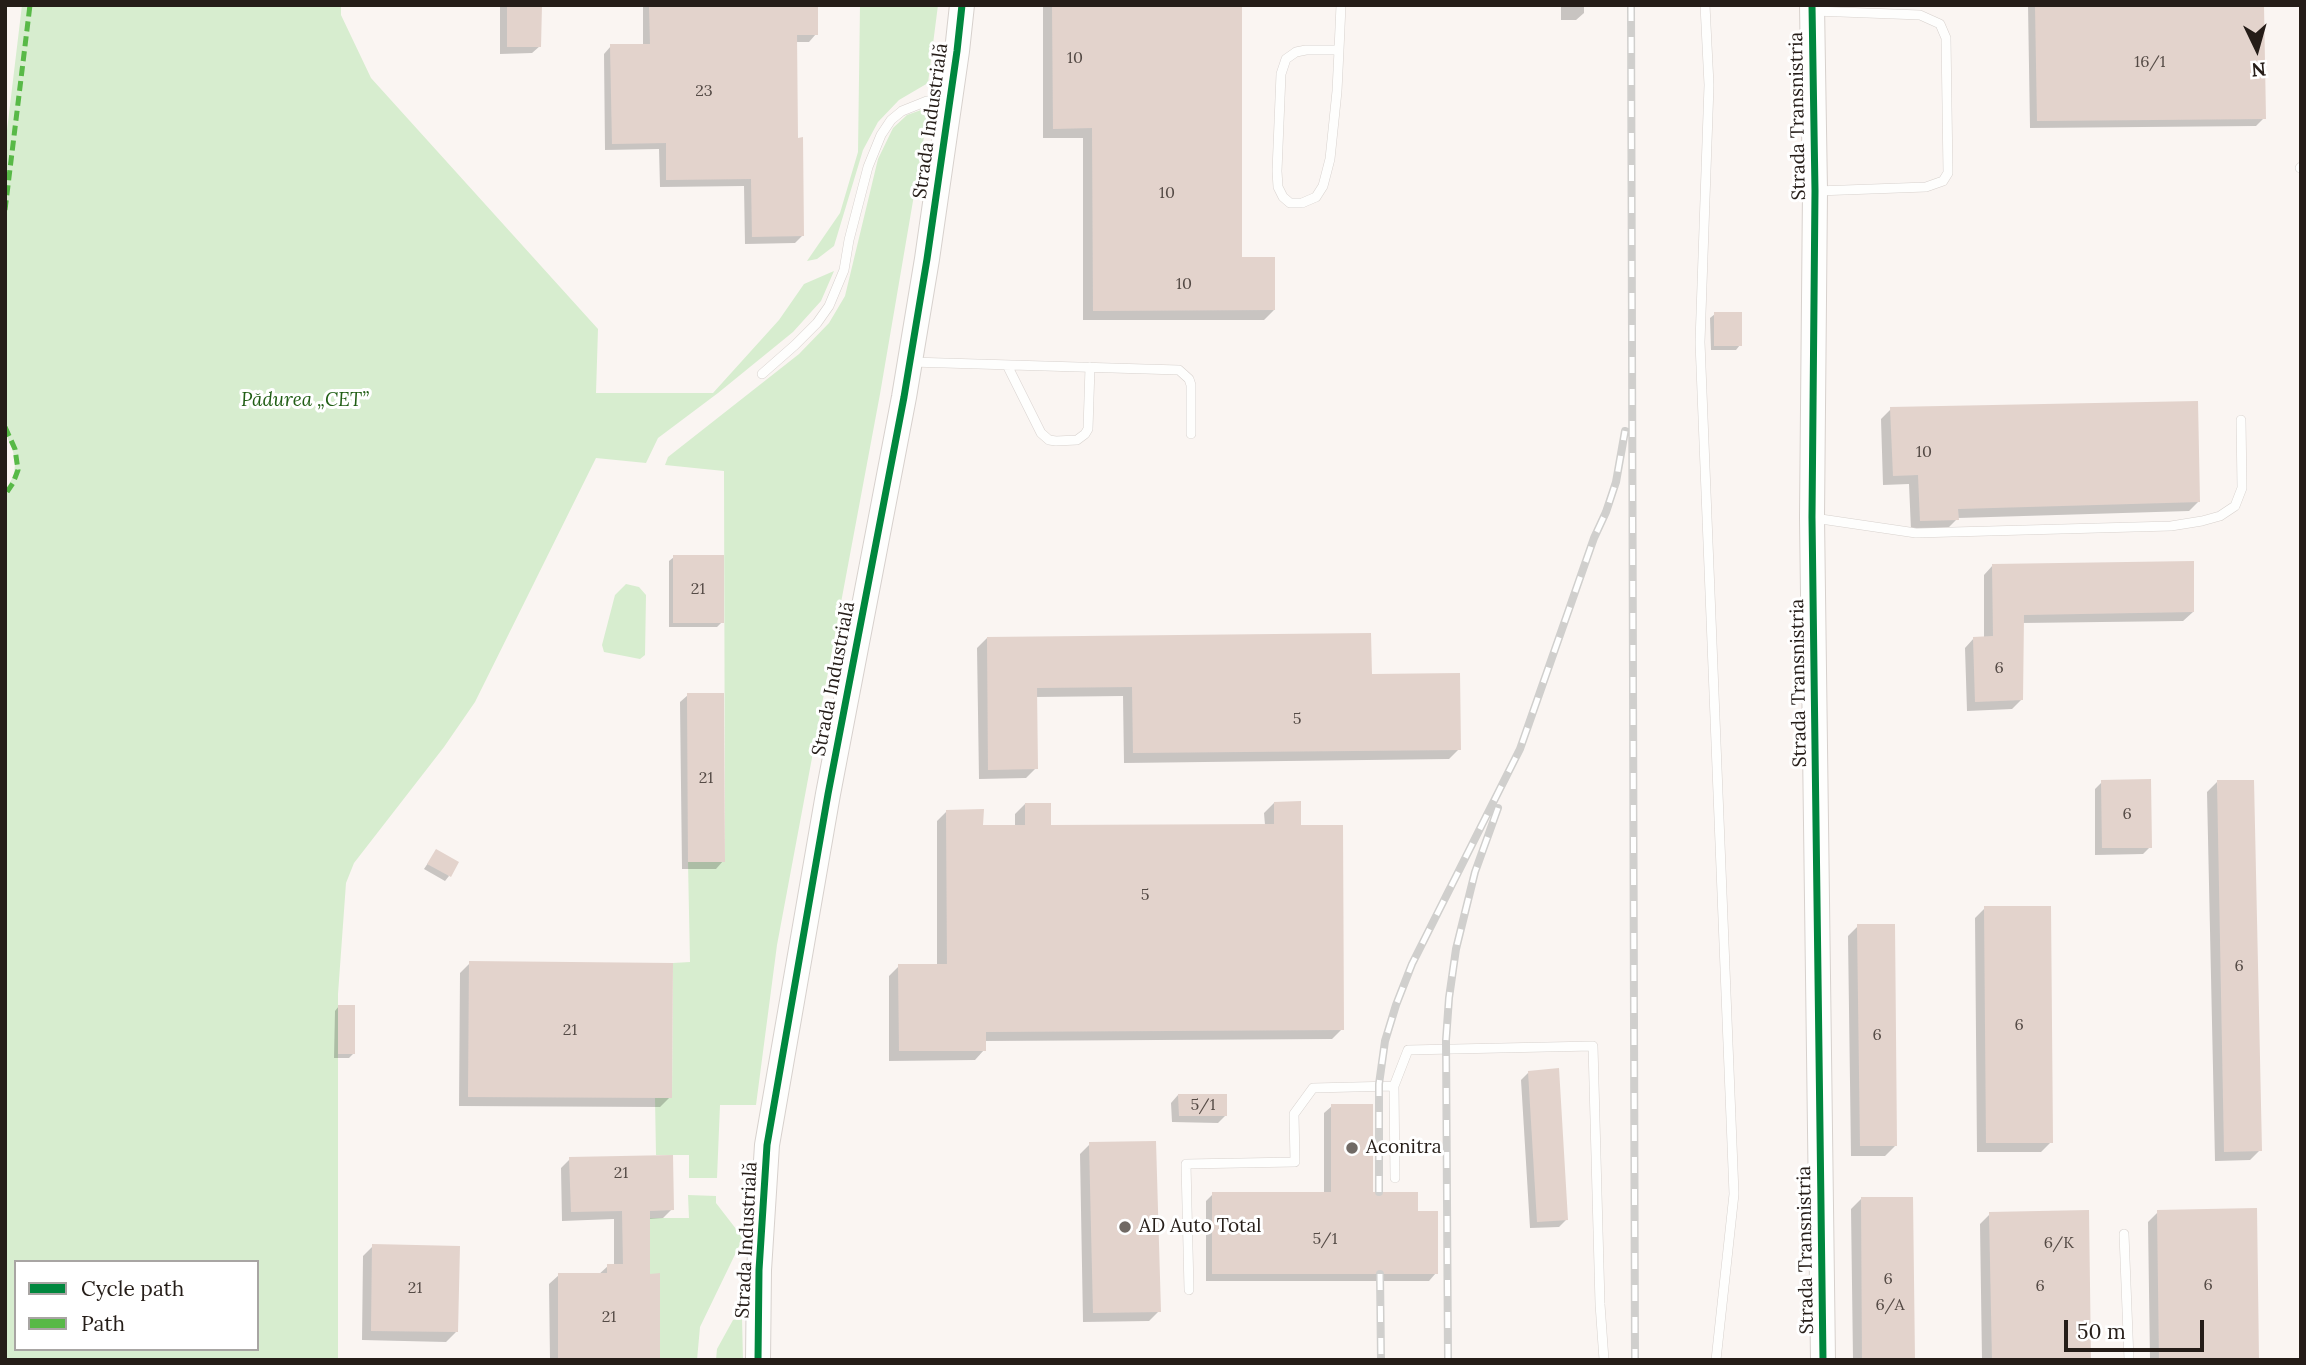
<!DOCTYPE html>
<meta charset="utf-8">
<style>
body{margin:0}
#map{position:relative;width:2306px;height:1365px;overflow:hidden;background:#faf5f2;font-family:Lora,serif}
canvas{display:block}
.frame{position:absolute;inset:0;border:7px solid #251d18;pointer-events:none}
.legend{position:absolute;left:14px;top:1260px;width:245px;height:91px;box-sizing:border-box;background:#fff;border:2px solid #a8a5a3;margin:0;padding:9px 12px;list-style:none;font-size:21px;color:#251d18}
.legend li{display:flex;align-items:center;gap:14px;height:35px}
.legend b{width:35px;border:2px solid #a8a5a3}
.north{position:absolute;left:2222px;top:14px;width:70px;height:70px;-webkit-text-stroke:5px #fff;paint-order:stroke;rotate:175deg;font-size:19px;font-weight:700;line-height:28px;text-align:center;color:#251d18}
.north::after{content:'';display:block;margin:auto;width:24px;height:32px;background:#251d18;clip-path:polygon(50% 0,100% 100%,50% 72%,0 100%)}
.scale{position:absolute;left:2064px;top:1320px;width:140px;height:32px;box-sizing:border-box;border:4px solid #251d18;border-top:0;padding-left:9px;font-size:21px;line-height:24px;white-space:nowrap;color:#251d18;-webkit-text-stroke:5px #fff;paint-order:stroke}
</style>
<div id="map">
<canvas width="2306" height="1365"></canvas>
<div class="frame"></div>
<ul class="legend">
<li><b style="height:9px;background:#00873e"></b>Cycle path</li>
<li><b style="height:9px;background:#58b947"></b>Path</li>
</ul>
<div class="north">N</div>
<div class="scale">50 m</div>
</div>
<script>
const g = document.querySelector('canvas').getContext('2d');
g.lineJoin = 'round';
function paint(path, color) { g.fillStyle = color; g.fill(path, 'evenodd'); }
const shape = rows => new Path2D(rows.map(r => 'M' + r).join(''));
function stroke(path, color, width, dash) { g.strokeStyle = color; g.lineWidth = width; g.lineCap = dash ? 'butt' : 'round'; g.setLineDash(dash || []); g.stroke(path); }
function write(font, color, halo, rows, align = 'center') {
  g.font = font + ' Lora,serif'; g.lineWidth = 6; g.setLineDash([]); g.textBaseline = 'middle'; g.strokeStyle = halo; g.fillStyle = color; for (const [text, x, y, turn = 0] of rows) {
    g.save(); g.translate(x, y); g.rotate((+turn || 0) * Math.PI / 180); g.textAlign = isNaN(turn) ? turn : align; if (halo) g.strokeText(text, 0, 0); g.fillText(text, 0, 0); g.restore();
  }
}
paint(shape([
 [22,5,341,5,341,15,371,78,598,329,596,393,713,393,779,320,804,284,834,271,821,301,793,332,718,393,658,438,646,463,596,458,475,702,444,747,354,863,346,883,338,994,338,1360,5,1360,5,491,14,475,15,464,13,451,5,432,5,147],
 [16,1262,257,1262,257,1349,16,1349],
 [860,5,938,5,928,83,899,100,878,122,863,150,834,246,817,259,807,261,840,213,858,152],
 [921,110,927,119,880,394,777,945,756,1105,720,1105,717,1178,689,1178,689,1155,656,1155,655,1098,672,1098,673,963,690,962,688,862,725,862,724,471,665,465,668,457,799,354,829,323,845,296,878,159,893,128,907,115],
 [626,584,639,587,646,595,645,655,640,659,604,652,602,645,615,595],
 [688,1195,716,1196,716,1203,743,1238,700,1327,697,1360,660,1360,660,1274,650,1274,650,1218,689,1218],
 [742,1318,743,1360,716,1360,717,1349,733,1320]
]), '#d7edcf');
paint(shape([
 [500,5,540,5,540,46,532,53,500,54],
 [643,5,816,5,816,34,809,42,796,42,797,139,803,235,795,243,745,244,744,186,660,187,659,149,605,150,604,54,611,46,643,46],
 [1043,5,1240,5,1241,259,1274,310,1264,320,1083,320,1083,138,1043,138],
 [1561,5,1584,5,1584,13,1576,20,1561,20],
 [2028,5,2262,5,2264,118,2256,126,2030,128],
 [1715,314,1740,345,1736,350,1711,350,1710,318],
 [1891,409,2199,501,2189,511,1958,518,1947,529,1911,530,1909,484,1883,485,1881,419],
 [674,557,722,622,717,627,669,627,669,561],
 [1993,565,2193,612,2183,621,2022,623,2022,699,2012,709,1967,711,1965,648,1974,638,1984,638,1984,575],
 [987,638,1370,676,1459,749,1449,759,1124,763,1123,696,1035,697,1036,768,1026,778,979,779,977,648],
 [688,695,723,861,716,869,682,869,680,702],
 [2102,782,2150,847,2143,854,2095,855,2095,789],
 [2217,782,2260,1150,2250,1160,2215,1161,2207,792],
 [1274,803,1299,827,1342,1029,1332,1039,985,1041,984,1050,975,1060,889,1061,889,976,899,966,937,966,937,821,947,811,982,827,1015,827,1015,814,1025,804,1049,826,1265,825,1264,813],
 [436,851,449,876,445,881,424,869],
 [1985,908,2051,1142,2041,1152,1977,1152,1975,918],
 [1858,926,1895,1146,1885,1156,1851,1156,1848,936],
 [470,963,670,1097,660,1107,459,1106,460,973],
 [339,1006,353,1054,349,1058,334,1058,335,1011],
 [1529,1072,1567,1219,1559,1227,1530,1228,1521,1080],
 [1178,1095,1226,1115,1218,1123,1172,1122,1171,1103],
 [1332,1106,1371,1194,1417,1213,1436,1273,1429,1281,1206,1281,1206,1201,1213,1194,1324,1194,1324,1113],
 [1090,1144,1159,1311,1149,1321,1083,1322,1080,1154],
 [570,1159,672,1209,663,1218,648,1219,649,1275,658,1360,550,1360,549,1284,559,1275,598,1275,608,1266,614,1265,614,1219,562,1221,561,1168],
 [1861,1199,1913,1360,1853,1360,1851,1209],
 [2158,1212,2257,1360,2150,1360,2148,1222],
 [1990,1214,2090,1360,1982,1360,1980,1224],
 [373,1246,456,1332,446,1342,362,1340,363,1256]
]), '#0003');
paint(shape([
 [507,5,542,5,541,47,507,47],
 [649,5,818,5,818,35,797,35,798,138,803,137,804,236,752,237,751,179,666,180,666,143,612,144,610,44,650,44],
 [1052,5,1242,5,1242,257,1275,257,1275,310,1093,311,1092,128,1053,129],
 [2035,5,2264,5,2266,119,2037,121],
 [1714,312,1742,312,1742,346,1714,346],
 [2198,401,2200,502,1958,509,1959,520,1920,521,1918,475,1893,476,1890,407],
 [673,555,724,555,724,623,673,623],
 [2194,561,2194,612,2024,615,2023,700,1975,702,1973,637,1993,636,1992,564],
 [1371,633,1372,674,1460,673,1461,750,1133,753,1132,687,1037,688,1038,769,988,770,987,637],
 [687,693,724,693,725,862,688,862],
 [2151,779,2152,848,2102,848,2101,780],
 [2217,780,2254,780,2262,1151,2224,1152],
 [1301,801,1301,825,1343,825,1344,1030,986,1032,986,1051,899,1051,898,964,947,964,946,810,984,809,983,825,1025,825,1025,803,1051,803,1051,825,1274,824,1274,802],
 [436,849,459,862,451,877,427,864],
 [1984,906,2051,906,2053,1143,1986,1143],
 [1857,924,1895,924,1897,1146,1860,1146],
 [469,961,673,963,672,1098,468,1097],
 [338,1005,355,1005,355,1054,338,1054],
 [1559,1068,1568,1220,1537,1222,1528,1071],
 [1178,1094,1227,1094,1227,1116,1179,1116],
 [1331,1104,1373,1104,1373,1192,1418,1192,1418,1211,1438,1211,1438,1274,1212,1274,1212,1192,1331,1192],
 [1156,1141,1161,1312,1093,1313,1089,1142],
 [673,1155,674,1210,650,1211,650,1274,660,1273,660,1360,558,1360,558,1273,607,1273,607,1264,623,1264,622,1211,571,1212,569,1157],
 [1861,1197,1913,1197,1915,1360,1862,1360],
 [2257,1208,2259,1360,2159,1360,2157,1210],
 [2089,1210,2091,1360,1992,1360,1989,1212],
 [372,1244,460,1246,458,1332,371,1331]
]), '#e3d3cc');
const lane = shape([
 [1705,5,1709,85,1700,342,1734,1194,1716,1360],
 [1814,11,1920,15,1940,24,1946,38,1948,173,1943,181,1926,187,1817,191],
 [1339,50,1306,50,1296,52,1286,59,1281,74,1277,171,1278,187,1283,197,1290,203,1302,203,1316,197,1323,186,1330,159,1337,91,1339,50,1341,5],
 [2300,168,2301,167],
 [911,362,1179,370,1189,379,1191,385,1191,434],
 [1007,365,1041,433,1049,440,1056,441,1077,440,1085,434,1088,429,1090,367],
 [762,374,795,345,817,323,829,306,844,270,849,240,868,167,881,135,891,120,902,111,927,101,948,101],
 [1814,518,1916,533,2171,526,2202,521,2220,516,2235,506,2242,488,2241,420],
 [1394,1086,1395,1178],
 [2124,1234,2129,1360],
 [1189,1290,1186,1164,1295,1162,1294,1114,1313,1088,1394,1086,1408,1050,1593,1046,1600,1304,1604,1360]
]);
const secondary = shape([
 [1812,5,1815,191,1812,517,1823,1360],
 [758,1360,759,1270,767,1145,828,794,904,397,927,259,957,51,962,5]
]);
stroke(lane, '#d7d1cd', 10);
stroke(secondary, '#d7d1cd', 26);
stroke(lane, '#fefefd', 9);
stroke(secondary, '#fefefd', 24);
const rail = shape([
 [1631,5,1635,1360],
 [1379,1192,1379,1084,1385,1041,1396,1005,1412,964,1520,749,1594,538,1606,512,1616,482,1625,431],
 [1380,1274,1381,1360],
 [1448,1360,1446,1040,1449,998,1456,949,1475,872,1498,808]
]);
stroke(rail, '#d0cfcd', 8);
stroke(rail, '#fff', 5, [16]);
stroke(shape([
 [5,210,30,5],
 [5,427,15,449,18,470,13,483,5,495]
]), '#58b947', 5, [10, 5]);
stroke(shape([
 [1812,5,1815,191,1812,517,1823,1360],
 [758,1360,759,1270,767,1145,828,794,904,397,927,259,957,51,962,5]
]), '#00873e', 7);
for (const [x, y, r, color] of [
 [1352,1148,7,"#706964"],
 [1125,1227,7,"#706964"]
]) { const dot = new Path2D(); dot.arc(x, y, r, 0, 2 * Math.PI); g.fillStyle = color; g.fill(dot); stroke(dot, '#fff', 2.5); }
write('16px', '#544a45', null, [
 ["10",1075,58],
 ["16/1",2150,62],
 ["23",704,91],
 ["10",1167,193],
 ["10",1184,284],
 ["10",1924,452],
 ["21",698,589],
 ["6",1999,668],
 ["5",1297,719],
 ["21",706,778],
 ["6",2127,814],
 ["5",1145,895],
 ["6",2239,966],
 ["6",2019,1025],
 ["21",570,1030],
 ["6",1877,1035],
 ["5/1",1203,1105],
 ["21",621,1173],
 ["5/1",1325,1239],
 ["6/K",2059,1243],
 ["6",1888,1279],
 ["6",2208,1285],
 ["6",2040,1286],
 ["21",415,1288],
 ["6/A",1890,1305],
 ["21",609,1317]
]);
write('19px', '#251d18', '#fff', [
 ["Strada Transnistria",1798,116,-91],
 ["Strada Industrială",931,121,-82],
 ["Strada Industrială",834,679,-79],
 ["Strada Transnistria",1799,683,-91],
 ["Strada Industrială",747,1240,-87],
 ["Strada Transnistria",1806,1250,-91]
]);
write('italic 19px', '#215e15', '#fff', [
 ["Pădurea „CET”",305,401]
]);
write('19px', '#251d18', '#fff', [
 ["Aconitra",1366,1148],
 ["AD Auto Total",1139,1227]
], 'left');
</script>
